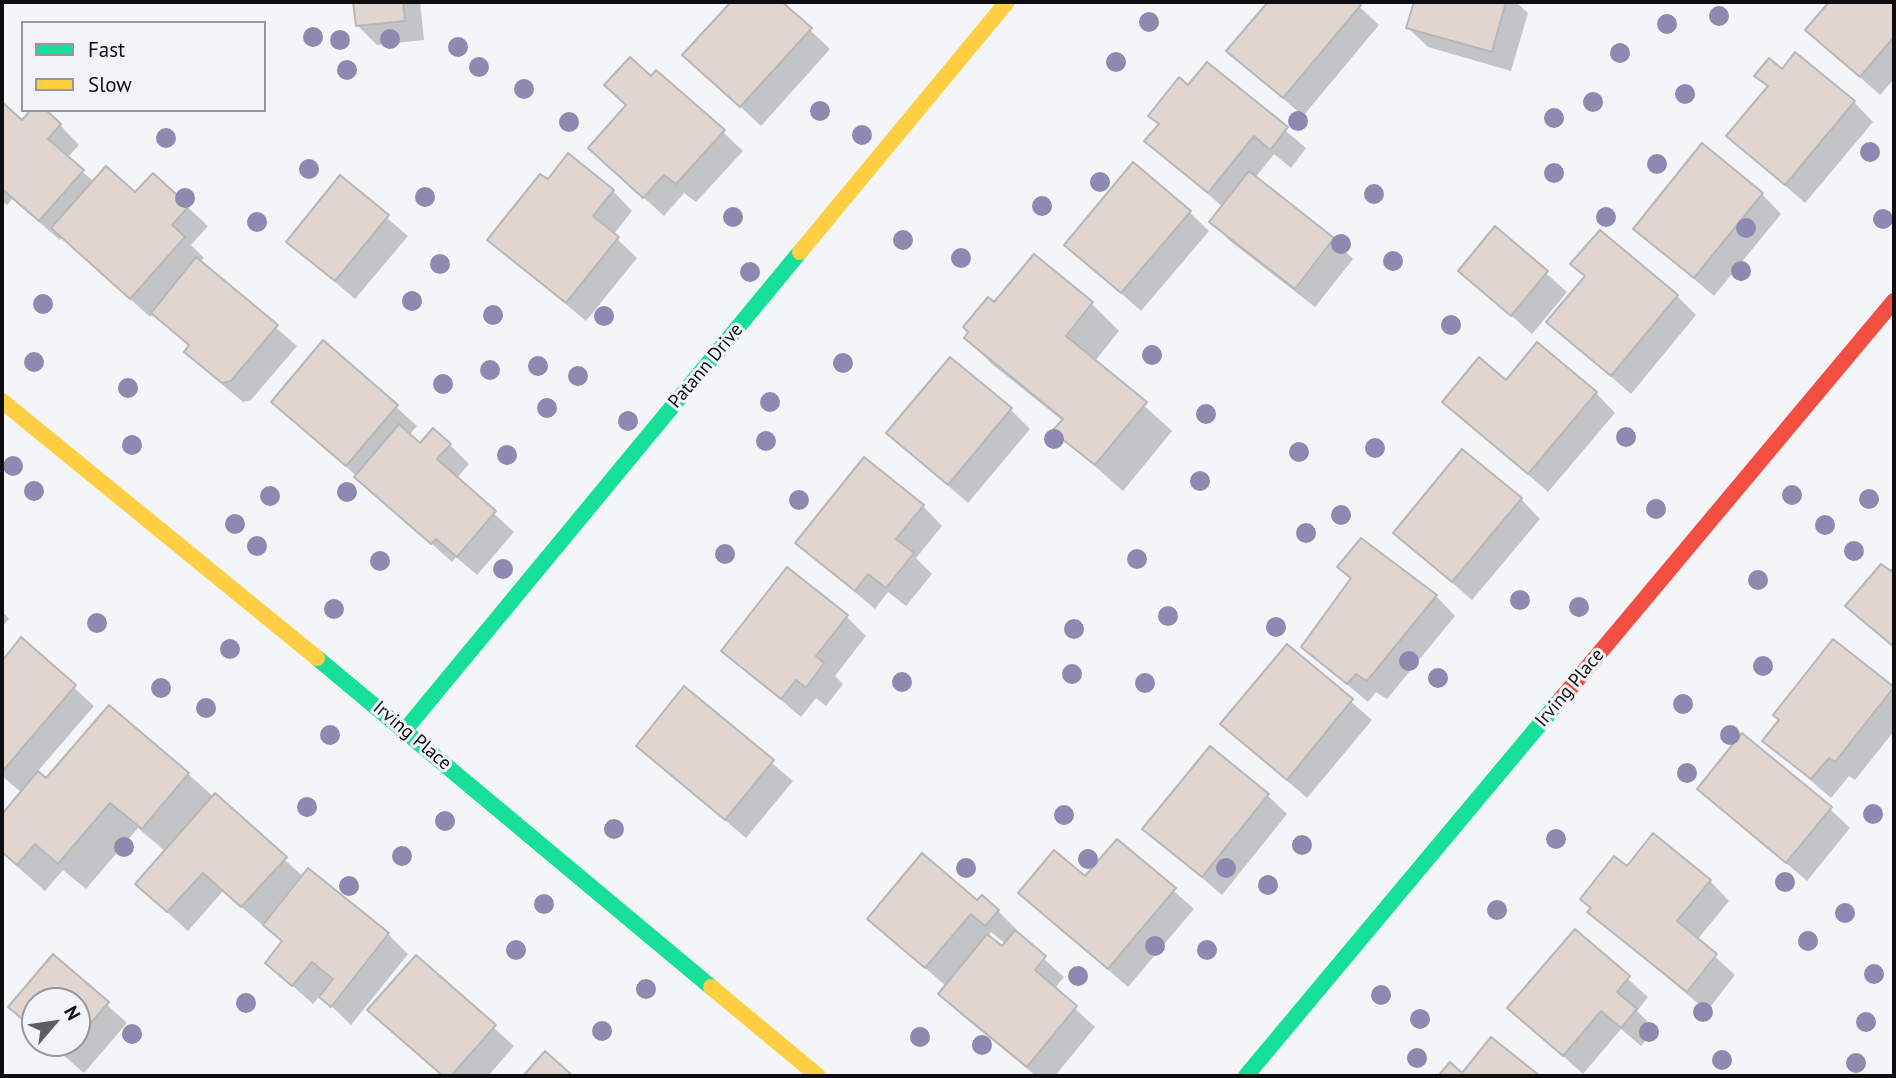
<!DOCTYPE html>
<style>
body{margin:0}
#map{position:relative;width:1896px;height:1078px;overflow:hidden;background:#f4f5f9;font-family:"PT Sans",sans-serif}
canvas{display:block}
.frame{position:absolute;inset:0;border:4px solid #0e0e10;pointer-events:none}
.legend{position:absolute;left:21px;top:21px;width:245px;height:91px;box-sizing:border-box;background:#f3f4fa;border:2px solid #97989c;margin:0;padding:9px 12px;list-style:none;font-size:21px;color:#0e0e10}
.legend li{display:flex;align-items:center;gap:14px;height:35px}
.legend b{width:35px;border:2px solid #97989c}
.north{position:absolute;left:21px;top:987px;width:70px;height:70px;box-sizing:border-box;background:#f3f4fa;border:2px solid #97989c;border-radius:50%;rotate:61deg;font-size:19px;font-weight:700;line-height:28px;text-align:center;color:#0e0e10}
.north::after{content:'';display:block;margin:auto;width:24px;height:32px;background:#5e5f62;clip-path:polygon(50% 0,100% 100%,50% 72%,0 100%)}
</style>
<div id="map">
<canvas width="1896" height="1078"></canvas>
<div class="frame"></div>
<ul class="legend">
<li><b style="height:9px;background:#16e098"></b>Fast</li>
<li><b style="height:9px;background:#ffcf43"></b>Slow</li>
</ul>
<div class="north">N</div>
</div>
<script>
const g = document.querySelector('canvas').getContext('2d');
g.lineJoin = 'round';
function paint(path, color) { g.fillStyle = color; g.fill(path, 'evenodd'); }
const shape = rows => new Path2D(rows.map(r => 'M' + r).join(''));
function stroke(path, color, width, dash) { g.strokeStyle = color; g.lineWidth = width; g.lineCap = dash ? 'butt' : 'round'; g.setLineDash(dash || []); g.stroke(path); }
function write(font, color, halo, rows, align = 'center') {
  g.font = font + ' "PT Sans",sans-serif'; g.lineWidth = 6; g.setLineDash([]); g.textBaseline = 'middle'; g.strokeStyle = halo; g.fillStyle = color; for (const [text, x, y, turn = 0] of rows) {
    g.save(); g.translate(x, y); g.rotate((+turn || 0) * Math.PI / 180); g.textAlign = isNaN(turn) ? turn : align; if (halo) g.strokeText(text, 0, 0); g.fillText(text, 0, 0); g.restore();
  }
}
paint(shape([
 [355,2,420,2,424,40,377,45,357,25],
 [733,2,780,2,830,49,761,126,685,55],
 [1270,2,1354,2,1379,25,1303,116,1229,51],
 [1416,2,1516,2,1528,13,1511,71,1428,47,1408,28],
 [1831,2,1894,2,1894,79,1880,95,1807,30],
 [1208,64,1306,148,1291,168,1274,154,1255,178,1333,239,1353,259,1315,307,1230,241,1211,222,1223,207,1146,141,1160,125,1150,116,1188,88],
 [1782,71,1854,102,1873,122,1805,203,1729,136,1769,88,1757,76],
 [651,78,723,132,743,151,696,202,684,193,664,216,590,148],
 [2,105,22,123,60,125,79,145,67,158,94,182,136,194,153,175,208,226,191,245,204,258,200,262,297,346,251,400,243,402,206,371,186,352,190,347,153,314,150,317,62,237,60,240,12,199,7,205,2,201],
 [340,178,408,236,355,299,288,242],
 [548,182,613,191,632,211,613,235,637,258,586,321,489,240],
 [1762,194,1781,214,1714,296,1635,229],
 [1189,212,1209,231,1141,311,1066,244],
 [1496,229,1567,292,1532,334,1461,271],
 [1034,256,1092,304,1119,331,1095,361,1172,431,1123,491,1055,431,1063,421,993,365,966,338],
 [1573,264,1677,296,1696,315,1631,394,1549,322,1586,277],
 [324,342,417,426,409,435,420,445,450,445,469,464,456,479,514,532,477,575,456,557,452,562,273,401],
 [1506,382,1596,393,1615,413,1548,492,1445,402],
 [1010,409,1030,429,968,503,888,433],
 [1521,499,1540,519,1472,600,1395,533],
 [923,506,942,526,916,558,932,574,906,606,888,592,875,609,797,543],
 [1340,567,1436,596,1455,616,1387,699,1376,692,1368,702,1303,647,1352,580],
 [1894,569,1894,648,1848,606],
 [2,611,9,619,2,627],
 [847,617,866,636,835,676,843,684,826,706,816,698,801,717,723,651],
 [22,640,94,706,37,772,47,781,188,774,304,877,309,871,388,934,408,954,351,1025,320,995,313,1004,267,963,283,943,223,891,188,931,157,903,166,852,138,828,86,889,63,870,45,891,2,853,2,817,22,793,2,776,2,663],
 [1834,642,1894,689,1894,731,1855,780,1849,776,1831,798,1765,741],
 [1287,646,1372,720,1307,798,1222,724],
 [684,689,793,781,746,838,638,746],
 [1699,788,1830,809,1850,828,1807,881],
 [1267,795,1287,814,1222,895,1145,829],
 [1118,841,1194,909,1128,987,1020,893,1085,879],
 [1627,869,1710,881,1729,901,1697,940,1735,975,1707,1011,1589,912],
 [977,902,998,911,1017,930,1015,933,1064,977,1054,989,1095,1027,1055,1076,1036,1076,959,1013,940,994,946,986,869,919],
 [991,932,1006,944,1002,949,988,936],
 [1575,932,1648,997,1637,1011,1655,1029,1641,1046,1621,1029,1583,1074,1510,1008],
 [54,957,127,1023,84,1073,49,1043,77,1043,77,1001,35,1001,35,1031,10,1006],
 [416,958,514,1046,488,1076,442,1076,370,1010]
]), '#0003');
const building = shape([
 [353,2,403,2,405,21,356,26,353,2],
 [731,2,782,2,812,28,740,107,682,55,731,2],
 [1268,2,1357,2,1361,5,1283,98,1226,51,1268,2],
 [1414,2,1506,2,1492,52,1406,28,1414,2],
 [1829,2,1894,2,1894,37,1860,77,1805,30,1829,2],
 [1795,52,1855,101,1785,185,1726,136,1768,86,1754,76,1769,58,1782,69,1795,52],
 [630,57,651,76,656,70,725,130,676,184,664,175,643,198,588,148,626,105,604,85,630,57],
 [1207,62,1288,127,1270,150,1254,136,1208,193,1144,141,1159,124,1148,116,1179,77,1188,85,1207,62],
 [2,102,22,120,31,110,46,110,61,124,48,139,84,170,39,221,2,189,2,102],
 [1702,143,1763,193,1694,278,1633,229,1702,143],
 [568,153,614,190,593,216,619,237,566,303,487,240,540,174,548,179,568,153],
 [1133,162,1191,211,1121,293,1064,245,1133,162],
 [106,166,135,192,153,173,189,206,172,225,185,237,130,299,51,228,106,166],
 [1249,171,1334,238,1295,289,1209,222,1249,171],
 [340,175,389,215,335,281,286,242,340,175],
 [1495,226,1548,271,1511,316,1458,271,1495,226],
 [1600,230,1678,295,1611,376,1546,322,1585,276,1570,264,1600,230],
 [1034,254,1093,302,1066,336,1147,402,1095,465,1052,431,1063,419,964,338,968,332,963,327,988,297,994,302,1034,254],
 [196,257,278,325,231,381,222,383,184,352,189,345,151,313,196,257],
 [323,340,398,405,346,466,271,402,323,340],
 [1537,342,1597,392,1528,474,1442,402,1479,357,1506,380,1537,342],
 [950,357,1012,408,948,485,886,433,950,357],
 [399,424,420,443,433,428,451,444,437,459,496,511,457,557,436,539,431,544,354,477,399,424],
 [1462,449,1522,498,1452,582,1393,533,1462,449],
 [864,457,924,505,896,539,914,553,886,588,868,574,855,591,795,543,864,457],
 [1361,538,1437,595,1367,681,1356,674,1347,684,1301,647,1351,578,1337,567,1361,538],
 [1881,564,1891,571,1894,567,1894,647,1845,606,1881,564],
 [787,567,848,615,816,656,824,663,806,688,796,680,781,699,721,651,787,567],
 [21,637,76,685,2,772,2,661,21,637],
 [1833,639,1894,687,1835,762,1829,758,1811,779,1762,741,1779,720,1773,715,1833,639],
 [1287,644,1353,699,1287,780,1220,724,1287,644],
 [684,686,774,760,725,820,636,746,684,686],
 [109,705,189,773,142,829,110,803,58,864,35,844,17,865,2,852,2,814,38,771,46,778,109,705],
 [1742,733,1832,807,1786,863,1697,789,1742,733],
 [1210,746,1269,794,1202,877,1142,829,1210,746],
 [215,793,287,857,241,907,203,873,167,912,135,884,215,793],
 [1653,833,1711,880,1677,921,1717,954,1687,992,1587,912,1591,908,1580,899,1614,856,1627,866,1653,833],
 [1117,839,1176,888,1108,969,1018,893,1054,850,1085,876,1117,839],
 [922,853,977,900,982,895,999,910,985,926,971,914,925,968,867,919,922,853],
 [308,868,389,933,331,1007,319,997,333,979,312,962,292,986,265,963,282,941,263,925,308,868],
 [1575,929,1630,976,1617,992,1637,1009,1621,1028,1601,1011,1563,1056,1507,1008,1575,929],
 [1015,930,1046,956,1035,970,1077,1006,1027,1067,938,994,987,934,1002,946,1015,930],
 [53,954,109,1002,77,1039,77,1001,35,1001,35,1030,8,1007,53,954],
 [416,955,496,1025,451,1076,443,1076,367,1010,416,955],
 [1491,1037,1540,1076,1438,1076,1450,1062,1462,1073,1491,1037],
 [50,1043,74,1043,64,1055,50,1043],
 [545,1051,573,1076,523,1076,545,1051]
]);
paint(building, '#e0d6cf');
stroke(building, '#b7b6b8', 2);
stroke(shape([
 [317,658,711,987],
 [405,730,800,252],
 [1246,1076,1561,699]
]), '#16e098', 16);
stroke(shape([
 [800,252,1007,2],
 [2,401,317,658],
 [711,987,818,1076]
]), '#ffcf43', 16);
stroke(shape([
 [1561,699,1894,301]
]), '#f24e42', 16);
g.fillStyle = '#8e89b1';
for (const [x, y] of [
 [1719,16],
 [1149,22],
 [1667,24],
 [313,37],
 [390,39],
 [340,40],
 [458,47],
 [1620,53],
 [1116,62],
 [479,67],
 [347,70],
 [524,89],
 [1685,94],
 [1593,102],
 [820,111],
 [1554,118],
 [1298,121],
 [569,122],
 [862,135],
 [166,138],
 [1870,152],
 [1657,164],
 [309,169],
 [1554,173],
 [1100,182],
 [1374,194],
 [425,197],
 [185,198],
 [1042,206],
 [733,217],
 [1606,217],
 [1883,219],
 [257,222],
 [1746,228],
 [903,240],
 [1341,244],
 [961,258],
 [1393,261],
 [440,264],
 [1741,271],
 [750,272],
 [412,301],
 [43,304],
 [493,315],
 [604,316],
 [1451,325],
 [1152,355],
 [34,362],
 [843,363],
 [538,366],
 [490,370],
 [578,376],
 [443,384],
 [128,388],
 [770,402],
 [547,408],
 [1206,414],
 [628,421],
 [1626,437],
 [1054,439],
 [766,441],
 [132,445],
 [1375,448],
 [1299,452],
 [507,455],
 [13,466],
 [1200,481],
 [34,491],
 [347,492],
 [1792,495],
 [270,496],
 [1869,499],
 [799,500],
 [1656,509],
 [1341,515],
 [235,524],
 [1825,525],
 [1306,533],
 [257,546],
 [1854,551],
 [725,554],
 [1137,559],
 [380,561],
 [503,569],
 [1758,580],
 [1520,600],
 [1579,607],
 [334,609],
 [1168,616],
 [97,623],
 [1276,627],
 [1074,629],
 [230,649],
 [1409,661],
 [1763,666],
 [1072,674],
 [1438,678],
 [902,682],
 [1145,683],
 [161,688],
 [1683,704],
 [206,708],
 [330,735],
 [1730,735],
 [1687,773],
 [307,807],
 [1873,814],
 [1064,815],
 [445,821],
 [614,829],
 [1556,839],
 [1302,845],
 [124,847],
 [402,856],
 [1088,859],
 [966,868],
 [1226,868],
 [1785,882],
 [1268,885],
 [349,886],
 [544,904],
 [1497,910],
 [1845,913],
 [1808,941],
 [1155,946],
 [516,950],
 [1207,950],
 [1874,974],
 [1078,976],
 [646,989],
 [1381,995],
 [246,1003],
 [1703,1012],
 [1420,1019],
 [1866,1022],
 [602,1031],
 [1649,1032],
 [132,1034],
 [920,1037],
 [982,1045],
 [1417,1058],
 [1722,1060],
 [1856,1063]
]) { g.beginPath(); g.arc(x, y, 10, 0, 2 * Math.PI); g.fill(); }
write('19px', '#0e0e10', '#f3f4fa', [
 ["Patann Drive",706,366,-50],
 ["Irving Place",1570,688,-50],
 ["Irving Place",412,736,40]
]);
</script>
